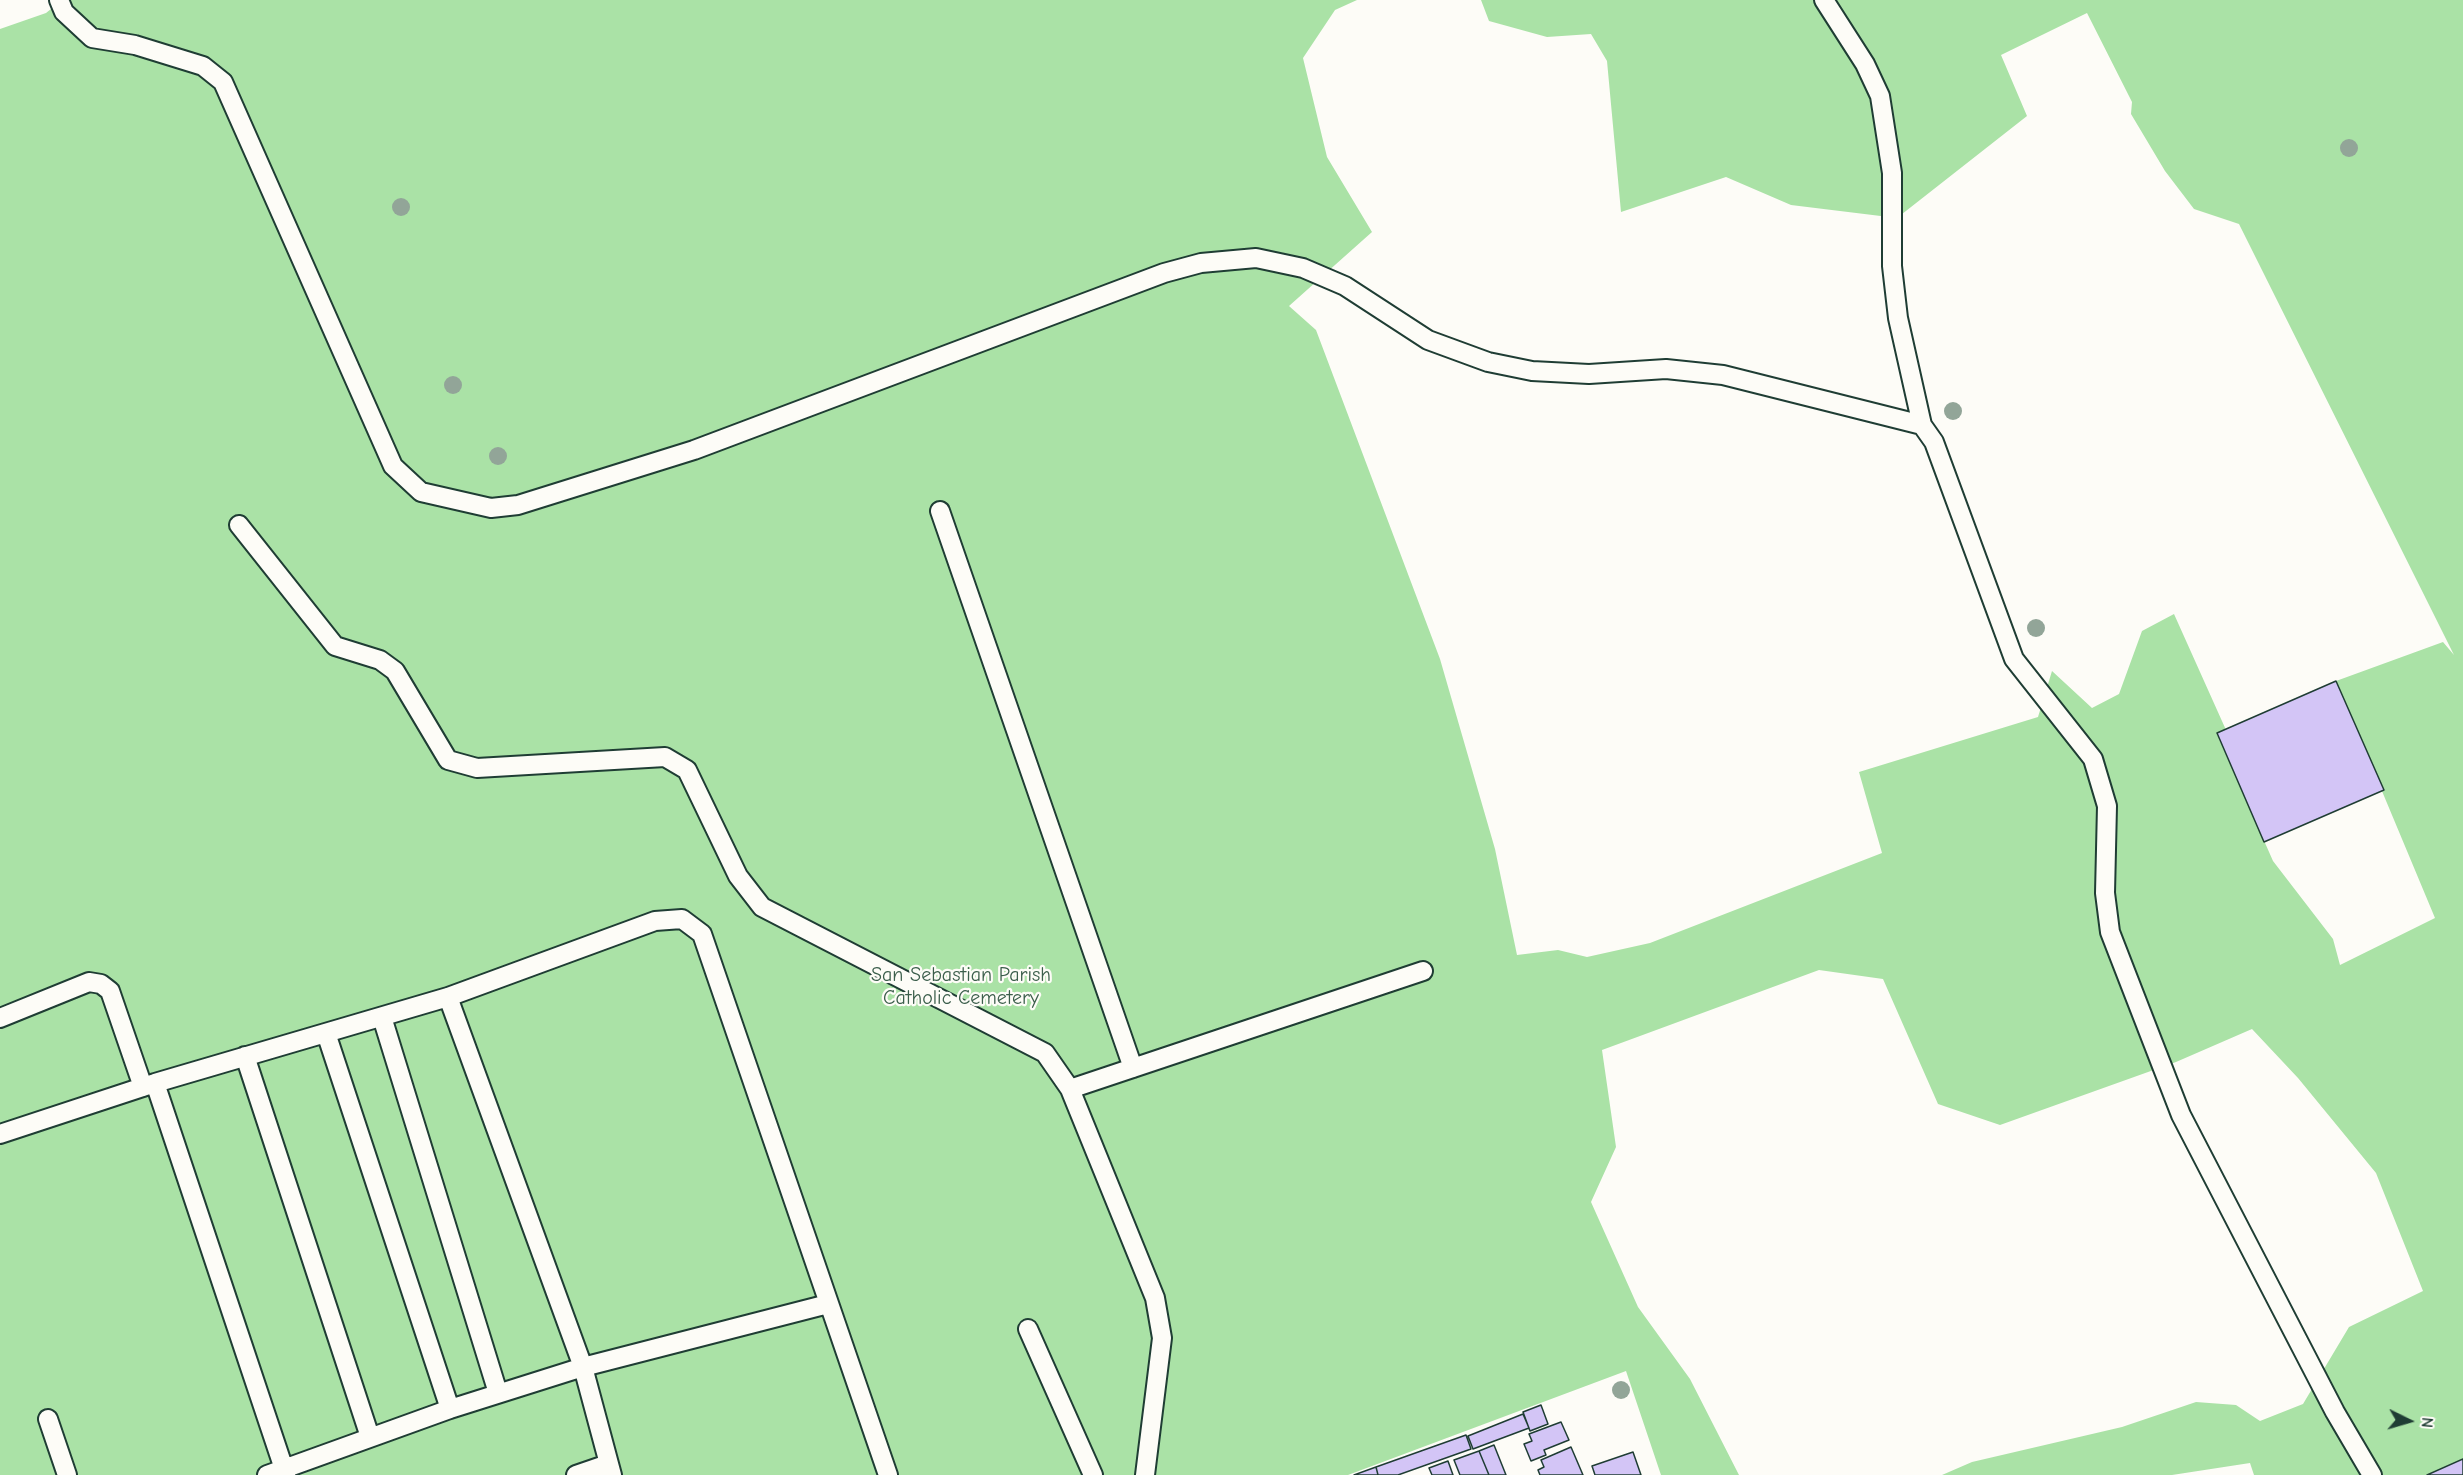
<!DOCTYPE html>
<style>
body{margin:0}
#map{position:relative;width:2463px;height:1475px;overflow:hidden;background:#fdfcf7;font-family:"Comic Neue",sans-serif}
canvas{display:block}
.north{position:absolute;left:2379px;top:1391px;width:60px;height:60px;-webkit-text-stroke:4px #fdfcf7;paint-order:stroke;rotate:95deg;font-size:16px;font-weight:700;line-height:24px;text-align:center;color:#1f3d34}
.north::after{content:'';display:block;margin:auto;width:21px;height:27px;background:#1f3d34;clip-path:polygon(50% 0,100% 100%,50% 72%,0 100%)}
</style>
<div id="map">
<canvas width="2463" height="1475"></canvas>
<div class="north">N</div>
</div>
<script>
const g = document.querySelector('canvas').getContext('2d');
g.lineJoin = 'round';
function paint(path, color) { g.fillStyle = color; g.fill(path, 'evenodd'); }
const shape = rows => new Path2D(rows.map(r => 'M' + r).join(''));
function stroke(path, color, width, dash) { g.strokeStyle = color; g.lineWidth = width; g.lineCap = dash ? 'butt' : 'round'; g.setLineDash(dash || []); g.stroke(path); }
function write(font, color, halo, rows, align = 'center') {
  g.font = font + ' "Comic Neue",sans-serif'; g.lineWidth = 4.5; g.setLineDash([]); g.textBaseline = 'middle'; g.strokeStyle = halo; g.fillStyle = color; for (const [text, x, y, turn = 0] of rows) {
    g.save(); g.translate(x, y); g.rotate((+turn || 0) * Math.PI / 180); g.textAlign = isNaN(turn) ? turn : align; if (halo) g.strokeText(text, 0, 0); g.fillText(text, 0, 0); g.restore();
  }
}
paint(shape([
 [62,0,1357,0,1335,10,1303,58,1327,157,1372,232,1289,306,1316,330,1440,659,1495,849,1517,955,1558,950,1587,957,1650,943,1882,853,1859,772,2038,717,2052,671,2092,708,2119,694,2142,631,2174,614,2226,730,2217,734,2273,861,2333,939,2340,965,2435,918,2336,681,2443,642,2454,655,2239,224,2194,209,2165,171,2131,114,2132,102,2087,13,2001,55,2027,116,1897,218,1791,205,1726,177,1621,212,1607,61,1591,34,1547,37,1489,21,1481,0,2463,0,2463,1475,2254,1475,2250,1463,2172,1475,1942,1475,1972,1462,2122,1427,2196,1402,2236,1405,2260,1421,2303,1404,2349,1327,2423,1291,2376,1173,2298,1078,2252,1029,2176,1062,2000,1125,1938,1104,1883,979,1819,970,1602,1050,1616,1147,1591,1202,1638,1307,1690,1379,1739,1475,1661,1475,1626,1371,1348,1475,0,1475,0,29,46,13]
]), '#aae2a6');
const building = shape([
 [2336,681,2384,790,2264,842,2217,733,2336,681],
 [1541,1405,1548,1424,1530,1431,1523,1412,1541,1405],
 [1523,1414,1529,1428,1473,1449,1468,1436,1523,1414],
 [1561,1422,1569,1440,1544,1450,1546,1455,1531,1461,1524,1444,1532,1441,1529,1434,1561,1422],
 [1466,1435,1471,1449,1398,1475,1378,1475,1376,1467,1466,1435],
 [1494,1445,1506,1475,1489,1475,1479,1451,1494,1445],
 [1571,1447,1583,1475,1540,1475,1538,1470,1544,1467,1541,1460,1571,1447],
 [1479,1451,1489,1475,1460,1475,1454,1460,1479,1451],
 [1633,1452,1641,1475,1595,1475,1592,1466,1633,1452],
 [2463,1459,2463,1475,2427,1475,2463,1459],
 [1448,1461,1453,1475,1432,1475,1429,1468,1448,1461],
 [1376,1467,1378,1475,1354,1475,1376,1467]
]);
paint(building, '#d3c5f6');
stroke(building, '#1f3d34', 1.5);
const lane = shape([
 [59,0,64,12,92,38,135,45,203,66,223,82,393,466,421,492,491,508,518,505,694,450,1164,273,1201,263,1256,258,1303,268,1345,286,1428,340,1488,362,1532,371,1589,374,1666,369,1723,375,1922,425,1934,442,2014,659,2093,759,2107,806,2105,893,2110,932,2181,1115,2335,1412,2372,1475],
 [1824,0,1865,64,1880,96,1892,173,1892,266,1898,318,1922,425],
 [940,511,1133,1068],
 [239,525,335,646,380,660,395,671,448,760,477,768,665,757,687,770,738,876,762,907,1045,1053,1070,1089,1155,1298,1162,1338,1145,1475],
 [448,997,583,1367,612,1475],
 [382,1017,498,1393],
 [0,1018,89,982,101,984,110,991,143,1087],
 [326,1033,450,1409],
 [245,1056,370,1437],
 [155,1083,286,1475],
 [1070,1089,1423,971],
 [0,1134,155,1083,448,997,655,921,682,919,702,934,888,1475],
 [1028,1329,1093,1475],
 [48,1419,67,1475],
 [267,1475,450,1409,583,1367,828,1304],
 [576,1475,608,1464]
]);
stroke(lane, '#1f3d34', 22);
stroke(lane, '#fdfcf7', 18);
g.fillStyle = '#92a598';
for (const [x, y] of [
 [2349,148],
 [401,207],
 [453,385],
 [1953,411],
 [498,456],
 [2036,628],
 [1621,1390]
]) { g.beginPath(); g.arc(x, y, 9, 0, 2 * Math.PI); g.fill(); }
write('20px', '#3b5e4b', '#fdfcf7', [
 ["San Sebastian Parish",961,975],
 ["Catholic Cemetery",961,998]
]);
</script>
